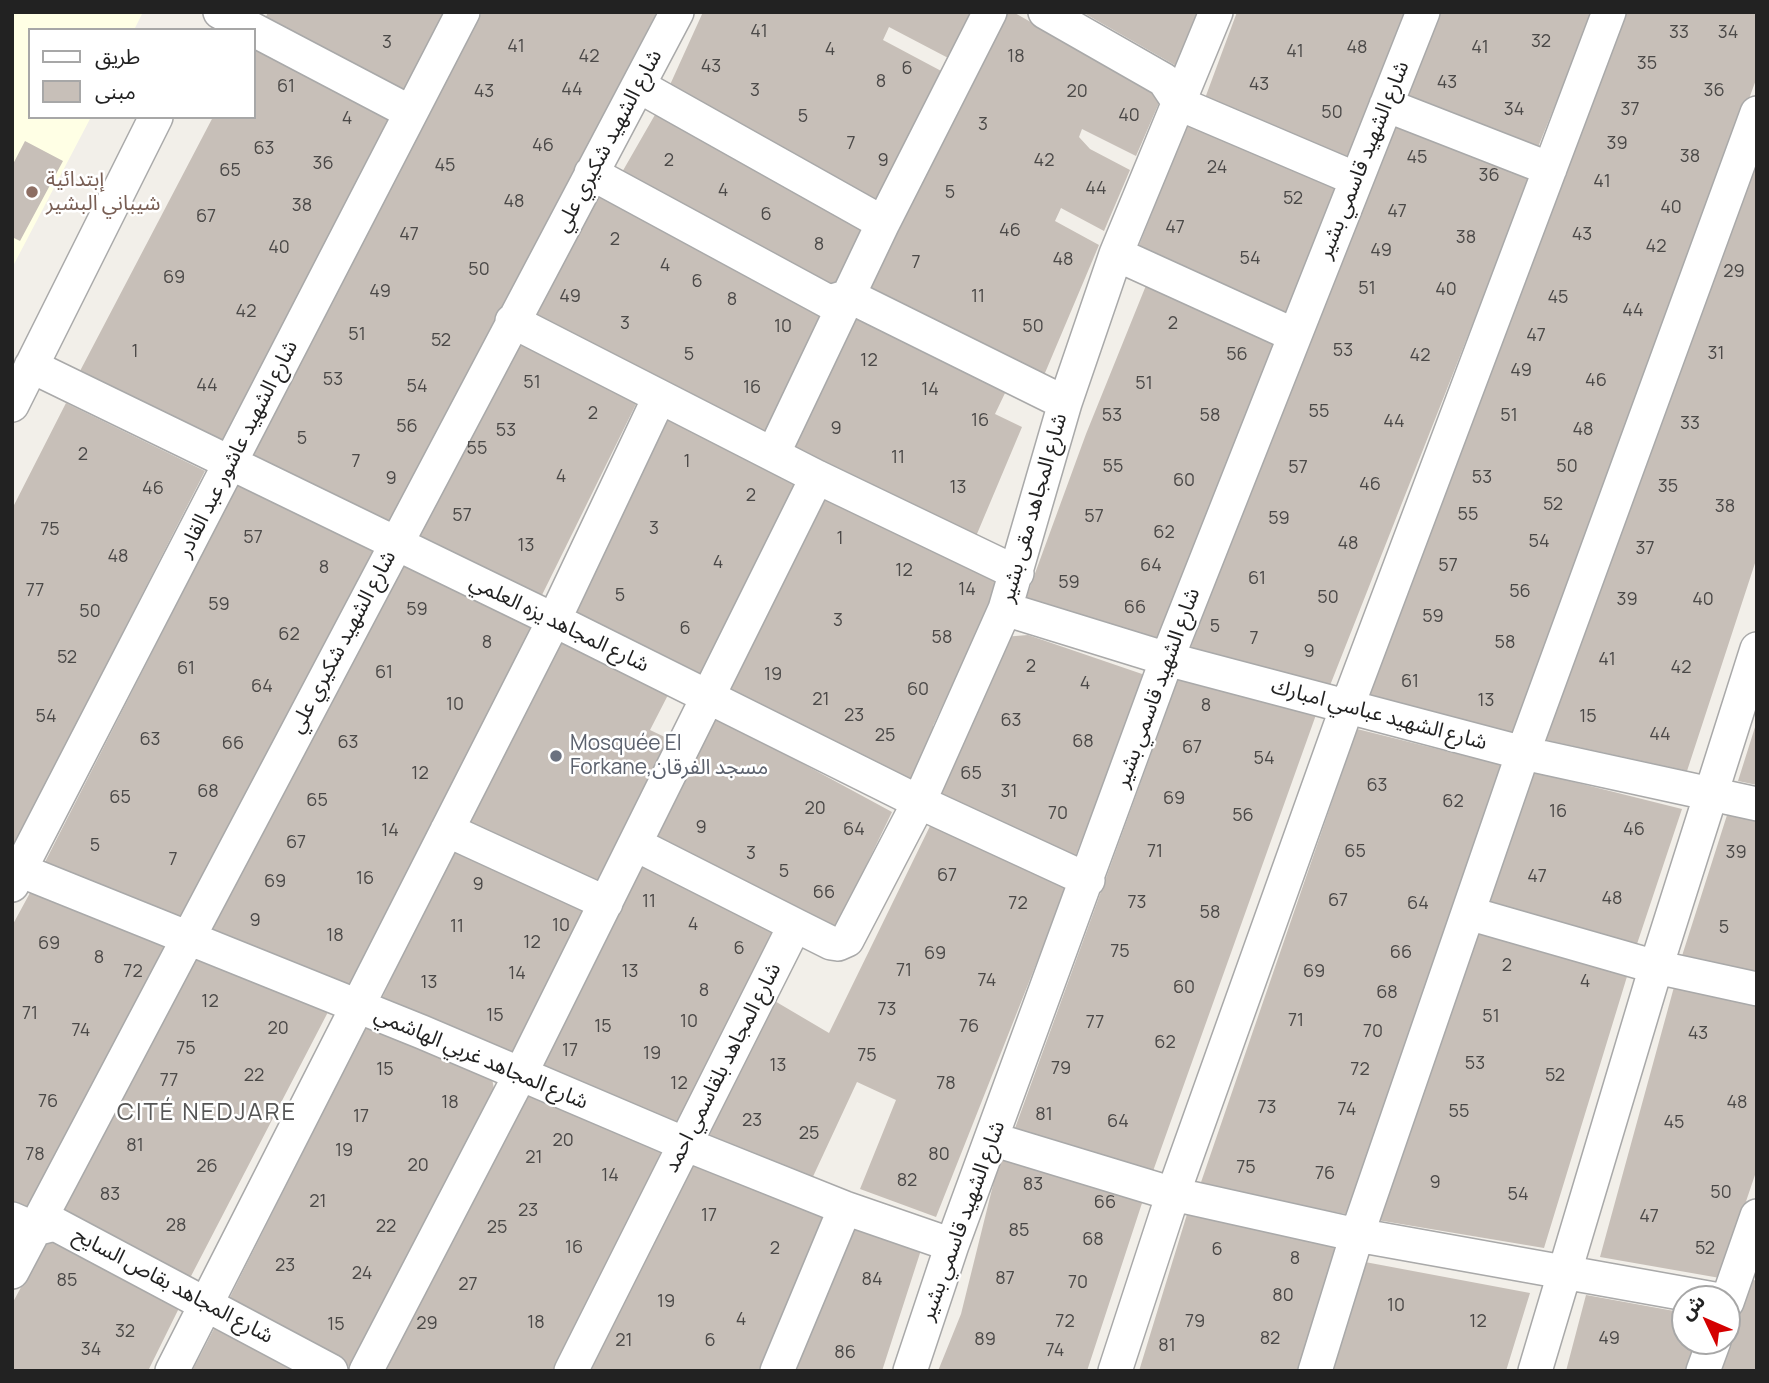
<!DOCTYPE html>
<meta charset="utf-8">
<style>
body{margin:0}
#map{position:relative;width:1769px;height:1383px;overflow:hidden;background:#f2efe9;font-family:Manrope,"Noto Sans Arabic",sans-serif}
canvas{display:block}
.frame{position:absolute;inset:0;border:14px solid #222;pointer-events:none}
.legend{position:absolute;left:28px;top:28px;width:228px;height:91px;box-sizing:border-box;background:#fff;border:2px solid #a7a7a7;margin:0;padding:9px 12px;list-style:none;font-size:21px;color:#222}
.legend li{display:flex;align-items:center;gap:14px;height:35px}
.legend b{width:35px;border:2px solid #a7a7a7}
.north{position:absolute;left:1671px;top:1285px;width:70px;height:70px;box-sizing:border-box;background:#fff;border:2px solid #a7a7a7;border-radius:50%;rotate:314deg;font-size:19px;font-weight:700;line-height:28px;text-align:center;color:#222}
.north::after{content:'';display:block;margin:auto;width:24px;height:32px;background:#d40000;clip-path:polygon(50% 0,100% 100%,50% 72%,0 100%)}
</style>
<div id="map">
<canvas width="1769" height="1383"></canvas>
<div class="frame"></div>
<ul class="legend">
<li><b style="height:9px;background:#fff"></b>طريق</li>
<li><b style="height:19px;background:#c7bfb8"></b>مبنى</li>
</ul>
<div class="north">ش</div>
</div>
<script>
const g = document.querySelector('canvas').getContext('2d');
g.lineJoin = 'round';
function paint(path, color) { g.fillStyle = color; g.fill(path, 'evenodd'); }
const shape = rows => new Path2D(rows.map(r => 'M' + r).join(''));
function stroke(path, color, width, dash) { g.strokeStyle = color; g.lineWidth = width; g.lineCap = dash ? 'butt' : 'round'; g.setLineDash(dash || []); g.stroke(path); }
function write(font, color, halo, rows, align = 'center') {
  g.font = font + ' Manrope,"Noto Sans Arabic",sans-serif'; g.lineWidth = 5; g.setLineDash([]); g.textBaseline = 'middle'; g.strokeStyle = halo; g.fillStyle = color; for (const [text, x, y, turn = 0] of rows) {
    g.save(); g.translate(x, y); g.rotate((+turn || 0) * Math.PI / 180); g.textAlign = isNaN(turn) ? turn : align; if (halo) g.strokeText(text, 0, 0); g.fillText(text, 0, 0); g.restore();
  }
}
paint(shape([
 [12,12,143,12,134,30,30,30,30,117,91,117,12,268]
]), '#ffffe5');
paint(shape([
 [268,12,448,12,405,94,265,19],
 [482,12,657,12,390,523,250,454],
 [703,12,975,12,952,60,889,27,883,40,945,73,880,206,669,87],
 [999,12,1013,12,1162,96,1136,156,1082,129,1079,137,1090,149,1130,170,1104,231,1061,208,1055,221,1099,245,1042,380,867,285],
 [1082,12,1201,12,1178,67],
 [1237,12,1408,12,1348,161,1204,101],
 [1437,12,1593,12,1534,157,1400,105],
 [1627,12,1757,12,1757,77,1516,736,1366,695],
 [254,41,394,116,224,441,80,371,213,117,254,117],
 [656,113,868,232,837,294,621,174],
 [1396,114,1530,166,1527,186,1329,688,1190,649],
 [1188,121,1340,184,1283,321,1136,253],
 [25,141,63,161,20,241,12,237,12,166],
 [1756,150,1757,557,1687,771,1541,739],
 [598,190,827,316,767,438,530,318],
 [1149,278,1280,338,1160,640,1026,598,1086,434],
 [855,309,1006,391,995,414,1022,427,974,541,787,447],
 [516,336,639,398,542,595,412,534],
 [66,403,205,471,12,850,12,509],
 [671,414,799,479,700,680,571,613],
 [238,484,375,551,184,921,44,864],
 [824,491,1002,581,933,726,937,727,911,783,724,693],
 [397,562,539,629,352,989,207,930],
 [1028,635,1145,675,1073,863,939,795,1003,637],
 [561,642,668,695,650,730,671,740,598,891,465,829],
 [1179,677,1317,712,1152,1174,1014,1131],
 [713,715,892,812,834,932,652,842],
 [1756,724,1757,724,1757,785,1738,781],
 [1357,729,1506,766,1351,1215,1199,1188],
 [1530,771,1682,809,1636,947,1485,902],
 [1728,812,1757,819,1757,976,1681,959],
 [932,822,1067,886,936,1217,860,1189,896,1100,857,1082,810,1183,703,1142,773,1000,829,1033],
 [454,849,593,906,517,1056,382,998],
 [644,858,778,928,678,1127,543,1067],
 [31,891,168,946,26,1214,12,1208,12,926],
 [1476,930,1629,970,1544,1248,1377,1220],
 [193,956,328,1012,189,1280,60,1213],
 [1674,987,1757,1003,1757,1169,1720,1278,1600,1257],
 [366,1027,492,1078,495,1095,354,1369,228,1301],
 [525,1092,667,1149,556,1371,381,1371],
 [1008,1155,1144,1197,1087,1371,938,1371,961,1314,999,1161],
 [694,1160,830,1216,759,1371,589,1371],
 [1188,1211,1337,1246,1298,1371,1139,1371],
 [855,1223,921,1250,882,1371,795,1371],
 [49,1235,181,1304,148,1371,12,1371,12,1304],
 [1365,1262,1530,1293,1506,1371,1333,1371],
 [1750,1279,1757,1281,1757,1371,1718,1371],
 [1586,1295,1685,1313,1685,1341,1700,1341,1690,1371,1566,1371],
 [217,1323,305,1371,192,1371]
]), '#c7bfb8');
const minor = shape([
 [220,12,254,30],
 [1045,12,1164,80,1180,104,1356,179],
 [254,30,410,112],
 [639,86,883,223],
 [1386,105,1550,169],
 [591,173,829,302,849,296,1065,403],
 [1116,254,1294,335],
 [512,321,817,477,1017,573],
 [31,366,554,620,919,802,1088,880],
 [12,405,156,117],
 [773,454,883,223,990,12],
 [1005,609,1167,659,1523,753,1757,804],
 [447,830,606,903],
 [12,867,422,1032,685,1144,845,1208,952,1245],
 [12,885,463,12],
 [1468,913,1656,967,1757,989],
 [795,925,831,943,838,944,847,940,919,802,1005,609,1065,403,1116,254,1216,12],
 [992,1139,1173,1194,1357,1235,1714,1299],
 [12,1219,35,1229,55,1224,331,1371],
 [12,1272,677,12],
 [1727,1302,1757,1216],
 [172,1371,554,620,659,398],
 [366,1371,520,1075,817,477],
 [571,1371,795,925,635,844],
 [777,1371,845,1208],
 [910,1371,952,1245,1167,659,1423,12],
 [1115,1371,1173,1194,1347,707,1609,12],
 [1315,1371,1357,1235,1523,753,1757,113],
 [1535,1371,1656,967,1757,649],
 [1703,1371,1714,1341]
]);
stroke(minor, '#a9a9a9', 36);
stroke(minor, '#fff', 33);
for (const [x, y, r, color] of [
 [32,192,7,"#8d6e63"],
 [556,756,7,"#6b7280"]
]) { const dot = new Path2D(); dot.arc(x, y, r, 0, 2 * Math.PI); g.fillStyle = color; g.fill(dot); stroke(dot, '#fff', 2.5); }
write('18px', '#4b4948', null, [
 ["41",759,32],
 ["33",1679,33],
 ["34",1728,33],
 ["32",1541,42],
 ["3",387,43],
 ["41",516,47],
 ["48",1357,48],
 ["41",1480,48],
 ["4",830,50],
 ["41",1295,52],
 ["42",589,57],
 ["18",1016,57],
 ["35",1647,64],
 ["43",711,67],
 ["6",907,69],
 ["8",881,82],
 ["43",1447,83],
 ["43",1259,85],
 ["61",286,87],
 ["44",572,90],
 ["3",755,91],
 ["36",1714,91],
 ["43",484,92],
 ["20",1077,92],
 ["34",1514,110],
 ["37",1630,110],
 ["50",1332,113],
 ["40",1129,116],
 ["5",803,117],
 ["4",347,119],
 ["3",983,125],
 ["7",851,144],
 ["39",1617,144],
 ["46",543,146],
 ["63",264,149],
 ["38",1690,157],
 ["45",1417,158],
 ["2",669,161],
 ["9",883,161],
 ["42",1044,161],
 ["36",323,164],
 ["45",445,166],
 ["24",1217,168],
 ["65",230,171],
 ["36",1489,176],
 ["41",1602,182],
 ["44",1096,189],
 ["4",723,191],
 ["5",950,193],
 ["52",1293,199],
 ["48",514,202],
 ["38",302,206],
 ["40",1671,208],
 ["47",1397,212],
 ["6",766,215],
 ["67",206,217],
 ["47",1175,228],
 ["46",1010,231],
 ["47",409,235],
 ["43",1582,235],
 ["38",1466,238],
 ["2",615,240],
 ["8",819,245],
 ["42",1656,247],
 ["40",279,248],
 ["49",1381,251],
 ["54",1250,259],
 ["48",1063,260],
 ["7",916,263],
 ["4",665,266],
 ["50",479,270],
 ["29",1734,272],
 ["69",174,278],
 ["6",697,282],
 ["51",1367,289],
 ["40",1446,290],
 ["49",380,292],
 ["49",570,297],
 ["11",978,297],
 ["45",1558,298],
 ["8",732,300],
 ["44",1633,311],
 ["42",246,312],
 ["3",625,324],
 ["2",1173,324],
 ["10",783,327],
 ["50",1033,327],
 ["51",357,335],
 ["47",1536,336],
 ["52",441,341],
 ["53",1343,351],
 ["1",135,352],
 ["31",1716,354],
 ["5",689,355],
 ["56",1237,355],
 ["42",1420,356],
 ["12",869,361],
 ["49",1521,371],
 ["53",333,380],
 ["46",1596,381],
 ["51",532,383],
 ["51",1144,384],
 ["44",207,386],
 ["54",417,387],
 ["16",752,388],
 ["14",930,390],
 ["55",1319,412],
 ["2",593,414],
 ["53",1112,416],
 ["58",1210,416],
 ["51",1509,416],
 ["16",980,421],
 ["44",1394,422],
 ["33",1690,424],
 ["56",407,427],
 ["9",836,429],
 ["48",1583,430],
 ["53",506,431],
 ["5",302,439],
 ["55",477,449],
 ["2",83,455],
 ["11",898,458],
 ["7",356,462],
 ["1",687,462],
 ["55",1113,467],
 ["50",1567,467],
 ["57",1298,468],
 ["4",561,477],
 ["53",1482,478],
 ["9",391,479],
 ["60",1184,481],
 ["46",1370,485],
 ["35",1668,487],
 ["13",958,488],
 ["46",153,489],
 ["2",751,496],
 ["52",1553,505],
 ["38",1725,507],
 ["55",1468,515],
 ["57",462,516],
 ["57",1094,517],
 ["59",1279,519],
 ["3",654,529],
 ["75",50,530],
 ["62",1164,533],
 ["57",253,538],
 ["1",840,539],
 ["54",1539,542],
 ["48",1348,544],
 ["13",526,546],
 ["37",1645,549],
 ["48",118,557],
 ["4",718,563],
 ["64",1151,566],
 ["57",1448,566],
 ["8",324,568],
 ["12",904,571],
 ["61",1257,579],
 ["59",1069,583],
 ["14",967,590],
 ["77",35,591],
 ["56",1520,592],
 ["5",620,596],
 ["50",1328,598],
 ["39",1627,600],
 ["40",1703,600],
 ["59",219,605],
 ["66",1135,608],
 ["59",417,610],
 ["50",90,612],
 ["59",1433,617],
 ["3",838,621],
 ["5",1215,627],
 ["6",685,629],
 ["62",289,635],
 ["58",942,638],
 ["7",1254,639],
 ["8",487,643],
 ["58",1505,643],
 ["9",1309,652],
 ["52",67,658],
 ["41",1607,660],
 ["2",1031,667],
 ["42",1681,668],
 ["61",186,669],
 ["61",384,673],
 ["19",773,675],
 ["61",1410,682],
 ["4",1085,684],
 ["64",262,687],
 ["60",918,690],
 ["21",821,700],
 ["13",1486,701],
 ["10",455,705],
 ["8",1206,706],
 ["23",854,716],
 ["54",46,717],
 ["15",1588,717],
 ["63",1011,721],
 ["44",1660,735],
 ["25",885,736],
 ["63",150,740],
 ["68",1083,742],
 ["63",348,743],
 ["66",233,744],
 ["67",1192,748],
 ["54",1264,759],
 ["12",420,774],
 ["65",971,774],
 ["63",1377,786],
 ["68",208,792],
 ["31",1009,792],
 ["65",120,798],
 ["69",1174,799],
 ["65",317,801],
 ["62",1453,802],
 ["20",815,809],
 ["16",1558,812],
 ["70",1058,814],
 ["56",1243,816],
 ["9",701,828],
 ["64",854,830],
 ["46",1634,830],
 ["14",390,831],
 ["67",296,843],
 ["5",95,846],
 ["71",1155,852],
 ["65",1355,852],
 ["39",1736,853],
 ["3",751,854],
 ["7",173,860],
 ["5",784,872],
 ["67",947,876],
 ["47",1537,877],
 ["16",365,879],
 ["69",275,882],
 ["9",478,885],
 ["66",824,893],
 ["48",1612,899],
 ["67",1338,901],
 ["11",649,902],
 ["73",1137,903],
 ["72",1018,904],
 ["64",1418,904],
 ["58",1210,913],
 ["9",255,921],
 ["4",693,925],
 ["10",561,926],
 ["11",457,927],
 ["5",1724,928],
 ["18",335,936],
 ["12",532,943],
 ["69",49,944],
 ["6",739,949],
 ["75",1120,952],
 ["66",1401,953],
 ["69",935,954],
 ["8",99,958],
 ["2",1507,966],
 ["71",904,971],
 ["72",133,972],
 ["13",630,972],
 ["69",1314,972],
 ["14",517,974],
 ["74",987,981],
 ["4",1585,982],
 ["13",429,983],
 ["60",1184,988],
 ["8",704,991],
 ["68",1387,993],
 ["12",210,1002],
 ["73",887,1010],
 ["71",30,1014],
 ["15",495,1016],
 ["51",1491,1017],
 ["71",1296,1021],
 ["10",689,1022],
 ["77",1095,1023],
 ["15",603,1027],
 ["76",969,1027],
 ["20",278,1029],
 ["74",81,1031],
 ["70",1373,1032],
 ["43",1698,1034],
 ["62",1165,1043],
 ["75",186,1049],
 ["17",570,1051],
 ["19",652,1054],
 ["75",867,1056],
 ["53",1475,1064],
 ["13",778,1066],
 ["79",1061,1069],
 ["15",385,1070],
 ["72",1360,1070],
 ["22",254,1076],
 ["52",1555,1076],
 ["77",169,1081],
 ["12",679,1084],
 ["78",946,1084],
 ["76",48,1102],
 ["18",450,1103],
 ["48",1737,1103],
 ["73",1267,1108],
 ["74",1347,1110],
 ["55",1459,1112],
 ["81",1044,1115],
 ["17",361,1117],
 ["23",752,1121],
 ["64",1118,1122],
 ["45",1674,1123],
 ["25",809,1134],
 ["20",563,1141],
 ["81",135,1146],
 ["19",344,1151],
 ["78",35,1155],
 ["80",939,1155],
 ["21",534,1158],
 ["20",418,1166],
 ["26",207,1167],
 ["75",1246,1168],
 ["76",1325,1174],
 ["14",610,1176],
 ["82",907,1181],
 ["9",1435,1183],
 ["83",1033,1185],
 ["50",1721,1193],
 ["83",110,1195],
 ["54",1518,1195],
 ["21",318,1202],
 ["66",1105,1203],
 ["23",528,1211],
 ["17",709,1216],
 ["47",1649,1217],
 ["28",176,1226],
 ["22",386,1227],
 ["25",497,1228],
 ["85",1019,1231],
 ["68",1093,1240],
 ["16",574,1248],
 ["2",775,1249],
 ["52",1705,1249],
 ["6",1217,1250],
 ["8",1295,1259],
 ["23",285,1266],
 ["24",362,1274],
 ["87",1005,1279],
 ["84",872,1280],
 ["85",67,1281],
 ["70",1078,1283],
 ["27",468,1285],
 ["80",1283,1296],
 ["19",666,1302],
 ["10",1396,1306],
 ["4",741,1320],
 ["72",1065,1322],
 ["79",1195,1322],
 ["12",1478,1322],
 ["18",536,1323],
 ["29",427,1324],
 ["15",336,1325],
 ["32",125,1332],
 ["82",1270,1339],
 ["49",1609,1339],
 ["89",985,1340],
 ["21",624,1341],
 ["6",710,1341],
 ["81",1167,1346],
 ["34",91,1350],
 ["74",1055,1351],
 ["86",845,1353]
]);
write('21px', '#222', '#fff', [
 ["شارع الشهيد شكيري علي",609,141,-62],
 ["شارع الشهيد قاسمي بشير",1364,160,-68],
 ["شارع الشهيد عاشور عبد القادر",238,449,-63],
 ["شارع المجاهد مقى بشير",1034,508,-74],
 ["شارع المجاهد يزه العلمي",559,624,26],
 ["شارع الشهيد شكيري علي",343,642,-62],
 ["شارع الشهيد قاسمي بشير",1158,688,-70],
 ["شارع الشهيد عباسي امبارك",1379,715,15],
 ["شارع المجاهد غربي الهاشمي",481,1059,23],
 ["شارع المجاهد بلقاسمي احمد",723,1068,-63],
 ["شارع الشهيد قاسمي بشير",963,1221,-70],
 ["شارع المجاهد بقاص السايح",173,1286,28]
]);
write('21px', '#785e54', '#fff', [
 ["إبتدائية",46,180],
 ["شيباني البشير",46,204]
], 'left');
write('21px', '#5b616d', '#fff', [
 ["Mosquée El",570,744],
 ["Forkane,مسجد الفرقان",570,768]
], 'left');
g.letterSpacing = '2px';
write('24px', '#555', '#fff', [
 ["CITÉ NEDJARE",207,1113]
]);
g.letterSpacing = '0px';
</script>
